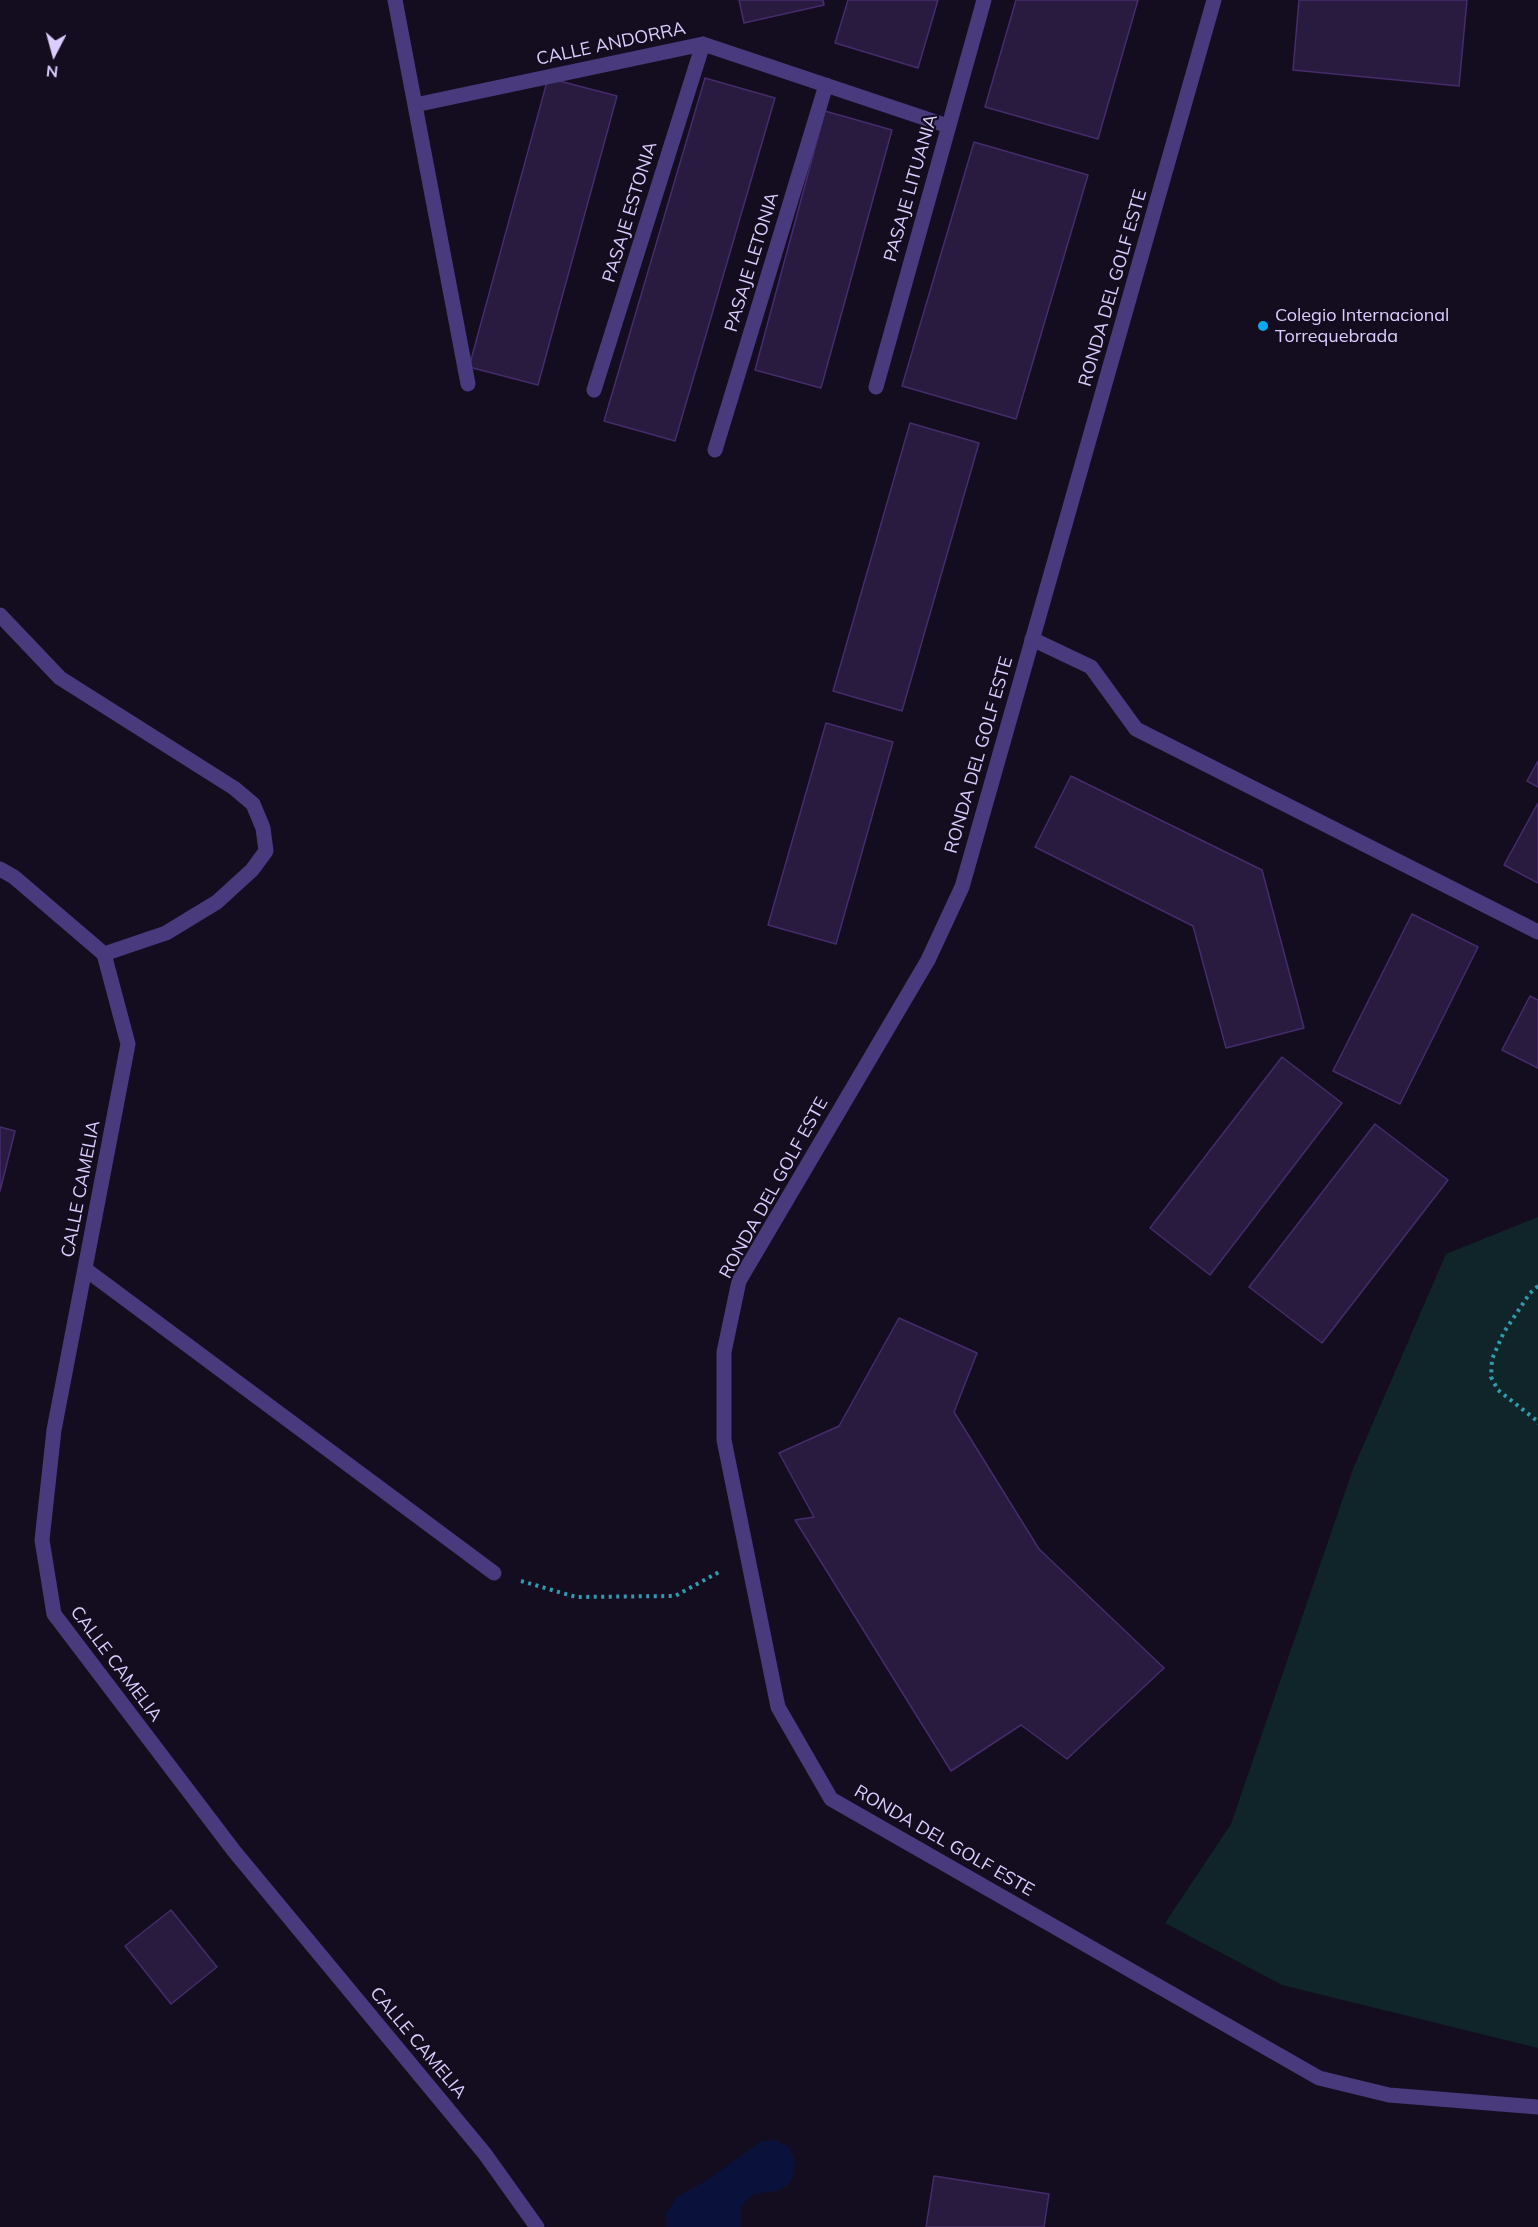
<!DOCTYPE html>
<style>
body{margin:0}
#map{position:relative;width:1538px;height:2227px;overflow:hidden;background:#140d1f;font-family:Mulish,sans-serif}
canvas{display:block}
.north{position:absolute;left:24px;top:24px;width:60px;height:60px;-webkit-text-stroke:4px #140d1f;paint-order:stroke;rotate:186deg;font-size:16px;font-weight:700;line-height:24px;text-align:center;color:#dccdfe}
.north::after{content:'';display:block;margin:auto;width:21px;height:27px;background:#dccdfe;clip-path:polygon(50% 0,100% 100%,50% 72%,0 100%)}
</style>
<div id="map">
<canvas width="1538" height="2227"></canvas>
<div class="north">N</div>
</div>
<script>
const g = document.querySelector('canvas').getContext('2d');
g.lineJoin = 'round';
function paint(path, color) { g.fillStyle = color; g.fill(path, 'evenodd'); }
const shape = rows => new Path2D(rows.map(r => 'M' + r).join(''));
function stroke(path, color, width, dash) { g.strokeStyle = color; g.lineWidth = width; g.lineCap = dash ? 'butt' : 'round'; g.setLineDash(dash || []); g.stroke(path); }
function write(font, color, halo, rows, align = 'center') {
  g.font = font + ' Mulish,sans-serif'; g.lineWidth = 4.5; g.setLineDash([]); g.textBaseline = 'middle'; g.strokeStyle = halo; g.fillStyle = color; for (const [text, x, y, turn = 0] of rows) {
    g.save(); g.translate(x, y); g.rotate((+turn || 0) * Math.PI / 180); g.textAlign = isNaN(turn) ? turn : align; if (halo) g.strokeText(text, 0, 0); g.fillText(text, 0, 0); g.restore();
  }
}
paint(shape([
 [1538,1217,1538,2048,1282,1985,1165,1923,1231,1824,1353,1469,1446,1254]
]), '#102529');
paint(shape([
 [776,2140,789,2147,795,2160,794,2174,788,2185,777,2191,755,2194,746,2201,741,2208,741,2227,665,2227,666,2213,677,2197,707,2180,762,2141]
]), '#0a123b');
const building = shape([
 [739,0,823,0,824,5,744,23,739,0],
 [848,0,938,0,918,68,835,43,848,0],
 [1016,0,1138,0,1098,139,985,107,1016,0],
 [1299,0,1467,0,1459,86,1293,70,1299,0],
 [548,78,617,96,538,385,469,367,548,78],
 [705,78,775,98,675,441,604,421,705,78],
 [825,111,892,130,821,388,755,370,825,111],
 [974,142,1088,175,1016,419,902,386,974,142],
 [910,423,979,443,902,711,833,691,910,423],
 [826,723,893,742,836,944,768,925,826,723],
 [1538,761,1538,787,1527,781,1538,761],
 [1071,776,1262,870,1304,1028,1226,1048,1193,926,1035,847,1071,776],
 [1538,803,1538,883,1504,865,1538,803],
 [1412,914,1478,947,1400,1104,1333,1071,1412,914],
 [1530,996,1538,1000,1538,1068,1502,1050,1530,996],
 [1282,1057,1342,1103,1210,1275,1150,1228,1282,1057],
 [1375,1124,1448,1180,1322,1343,1249,1287,1375,1124],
 [0,1127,15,1131,0,1191,0,1127],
 [899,1318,977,1353,954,1412,1039,1549,1164,1668,1067,1759,1021,1725,951,1771,795,1520,814,1517,779,1453,839,1426,899,1318],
 [171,1910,217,1967,171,2004,125,1946,171,1910],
 [934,2176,1049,2194,1044,2227,926,2227,934,2176]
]);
paint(building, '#291a40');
stroke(building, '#452c6b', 1.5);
stroke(shape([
 [1538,1286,1530,1293,1504,1332,1492,1359,1491,1377,1498,1390,1536,1420,1538,1424],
 [521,1581,576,1597,675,1596,721,1571]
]), '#319cae', 4, [3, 4.5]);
stroke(shape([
 [1032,639,1091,667,1136,729,1538,932]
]), '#49397d', 15);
stroke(shape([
 [395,0,468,384],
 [1214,0,962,887,928,960,739,1281,724,1352,724,1440,778,1707,831,1799,1319,2078,1389,2095,1538,2107],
 [415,105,703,44,948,126],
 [876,387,984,0],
 [594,390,703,44],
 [715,450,826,85],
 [0,615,60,678,234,788,253,804,263,828,266,851,252,870,217,902,166,933,104,954],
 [0,869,14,877,104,954,128,1044,54,1430,42,1540,54,1614,234,1851,485,2154,537,2227],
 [85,1269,494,1573]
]), '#49397d', 15);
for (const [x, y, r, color] of [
 [1263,326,6,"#07aaf0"]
]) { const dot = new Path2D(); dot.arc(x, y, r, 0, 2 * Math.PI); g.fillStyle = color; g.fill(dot); stroke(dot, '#140d1f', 2); }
write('18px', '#dccdfe', '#140d1f', [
 ["CALLE ANDORRA",611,44,-12],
 ["PASAJE LITUANIA",911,188,-74],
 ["PASAJE ESTONIA",630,212,-73],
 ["PASAJE LETONIA",752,262,-73],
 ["RONDA DEL GOLF ESTE",1113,288,-74],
 ["RONDA DEL GOLF ESTE",979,755,-74],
 ["RONDA DEL GOLF ESTE",774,1188,-61],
 ["CALLE CAMELIA",81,1189,-79],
 ["CALLE CAMELIA",116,1664,53],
 ["RONDA DEL GOLF ESTE",944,1841,30],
 ["CALLE CAMELIA",418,2043,50]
]);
write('18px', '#dccdfe', '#140d1f', [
 ["Colegio Internacional",1275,316],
 ["Torrequebrada",1275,337]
], 'left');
</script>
